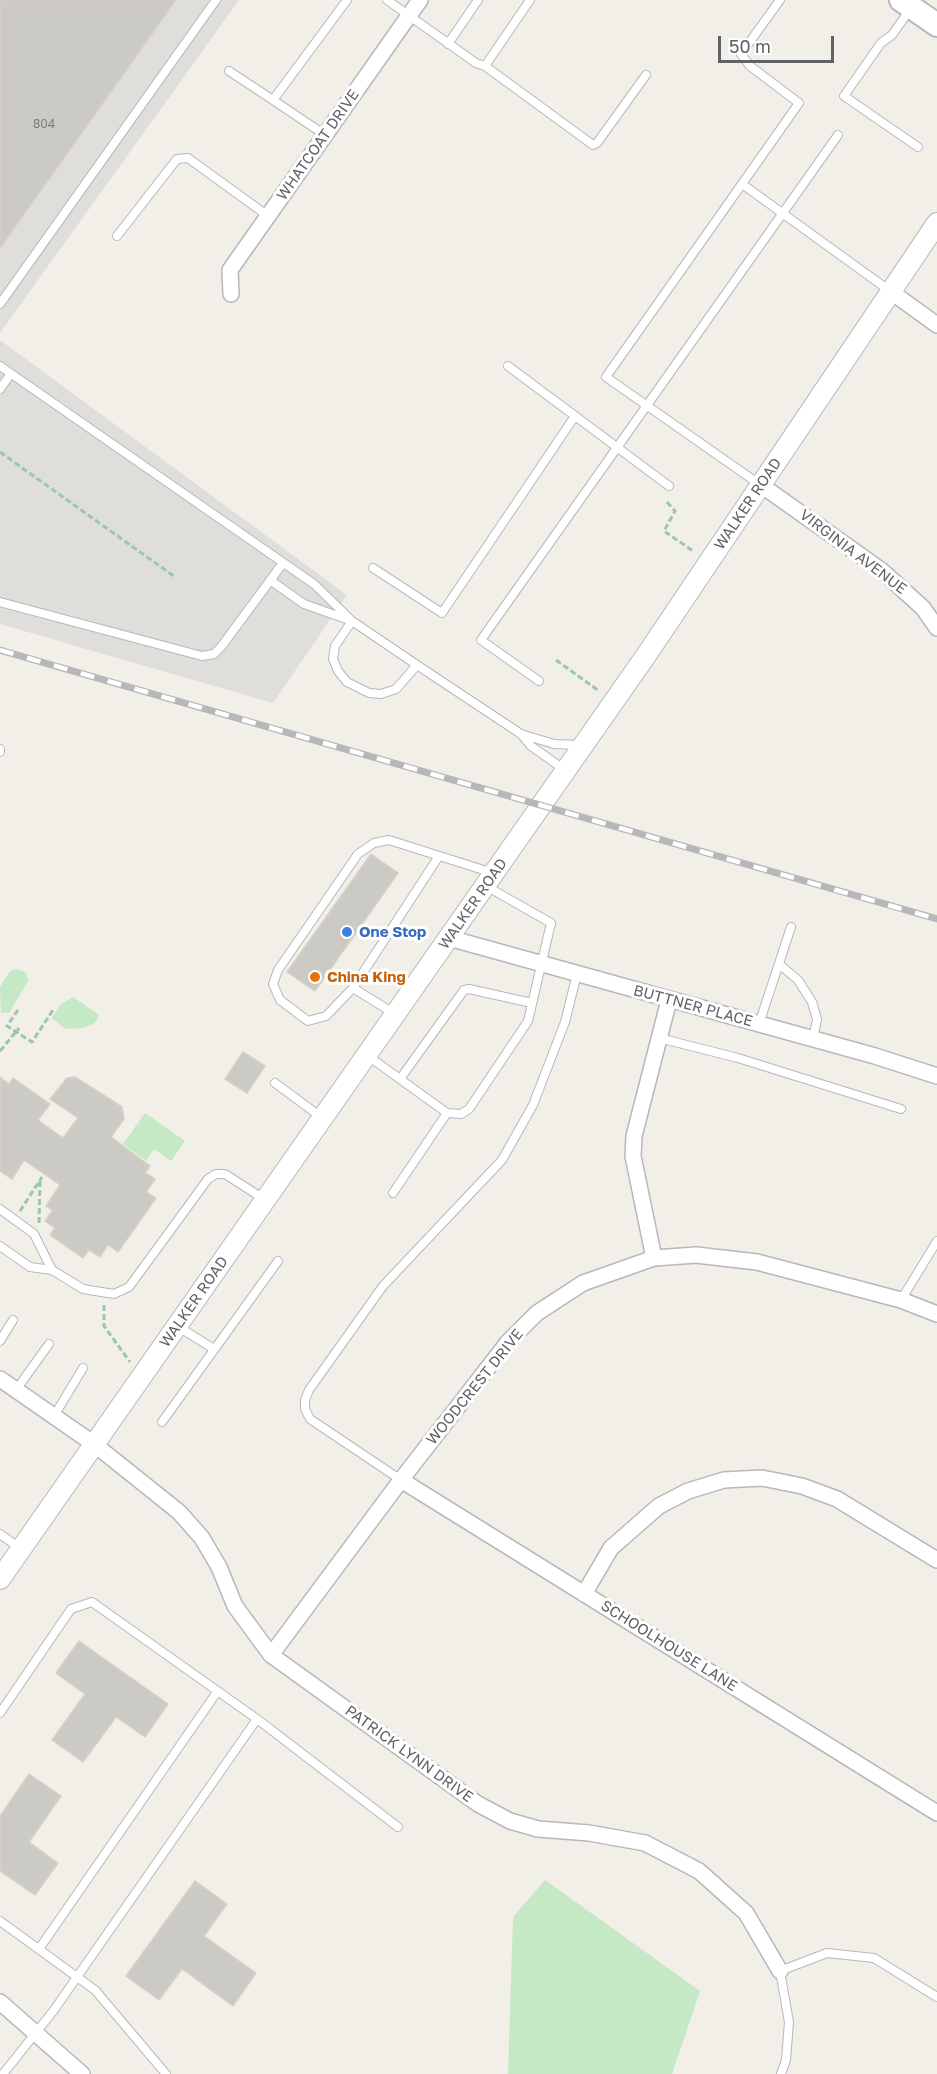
<!DOCTYPE html>
<style>
body{margin:0}
#map{position:relative;width:937px;height:2074px;overflow:hidden;background:#f1efe8;font-family:"Golos Text",sans-serif}
canvas{display:block}
.scale{position:absolute;left:718px;top:36px;width:116px;height:27px;box-sizing:border-box;border:3px solid #5f6368;border-top:0;padding-left:8px;font-size:18px;line-height:21px;white-space:nowrap;color:#5f6368;-webkit-text-stroke:4px #fff;paint-order:stroke}
</style>
<div id="map">
<canvas width="937" height="2074"></canvas>
<div class="scale">50 m</div>
</div>
<script>
const g = document.querySelector('canvas').getContext('2d');
g.lineJoin = 'round';
function paint(path, color) { g.fillStyle = color; g.fill(path, 'evenodd'); }
const shape = rows => new Path2D(rows.map(r => 'M' + r).join(''));
function stroke(path, color, width, dash) { g.strokeStyle = color; g.lineWidth = width; g.lineCap = dash ? 'butt' : 'round'; g.setLineDash(dash || []); g.stroke(path); }
function write(font, color, halo, rows, align = 'center') {
  g.font = font + ' "Golos Text",sans-serif'; g.lineWidth = 6; g.setLineDash([]); g.textBaseline = 'middle'; g.strokeStyle = halo; g.fillStyle = color; for (const [text, x, y, turn = 0] of rows) {
    g.save(); g.translate(x, y); g.rotate((+turn || 0) * Math.PI / 180); g.textAlign = isNaN(turn) ? turn : align; if (halo) g.strokeText(text, 0, 0); g.fillText(text, 0, 0); g.restore();
  }
}
paint(shape([
 [0,0,239,0,0,333],
 [0,340,347,595,273,703,0,624]
]), '#e0deda');
paint(shape([
 [18,969,26,973,28,981,9,1013,1,1013,0,987,10,971],
 [73,997,99,1015,95,1023,83,1028,65,1029,52,1018,61,1004],
 [145,1113,185,1141,171,1161,154,1149,146,1161,123,1144],
 [545,1880,700,1991,672,2074,508,2074,513,1917]
]), '#c5e8c5');
const building = shape([
 [0,0,176,0,0,248,0,0],
 [371,854,398,873,315,991,287,972,371,854],
 [243,1052,265,1066,247,1093,225,1079,243,1052],
 [0,1077,9,1084,13,1078,50,1104,38,1120,63,1138,78,1118,50,1099,67,1078,75,1077,122,1107,124,1119,111,1137,150,1166,145,1173,155,1179,146,1192,156,1198,118,1252,108,1245,100,1257,89,1250,83,1258,50,1235,55,1228,45,1221,53,1210,46,1206,60,1185,24,1160,12,1179,0,1171,0,1077],
 [79,1641,168,1704,145,1737,116,1717,83,1762,52,1740,85,1694,56,1673,79,1641],
 [29,1774,61,1796,29,1842,58,1863,35,1895,0,1871,0,1816,29,1774],
 [195,1881,227,1904,204,1936,256,1973,233,2006,182,1969,159,2000,126,1976,195,1881]
]);
paint(building, '#cccac5');
stroke(building, '#d6d1c6', 1.5);
const service = shape([
 [387,0,476,63,485,66,530,0],
 [911,8,892,35,881,43,844,96,918,147],
 [448,44,478,0],
 [485,66,593,145,597,143,646,75],
 [229,71,273,100],
 [325,135,273,100,347,0],
 [742,184,890,291],
 [117,236,177,159,188,158,268,216],
 [0,304,216,0],
 [0,366,314,584,352,621,304,604,270,580],
 [508,366,669,486],
 [0,389,10,375],
 [759,484,606,377,799,103,750,66,741,54,780,0],
 [373,568,442,613,575,416],
 [0,602,202,656,214,654,221,647,283,563],
 [417,665,396,689,381,694,369,693,347,682,338,671,333,659,335,646,352,621,417,665,521,734,531,746,565,770],
 [539,681,481,640,838,135],
 [521,734,554,744,580,745],
 [0,749,0,752],
 [779,964,798,980,812,1002,817,1019,813,1039],
 [353,988,439,856],
 [395,1014,353,988,326,1016,308,1021,280,1000,273,984,278,970,358,854,374,843,389,840,493,873],
 [759,1024,791,927],
 [659,1038,738,1058,901,1109],
 [368,1056,447,1113],
 [400,1079,464,990,469,989,532,1003],
 [275,1083,321,1117],
 [393,1193,447,1113,461,1114,469,1109,528,1021,551,923,486,886],
 [0,1209,34,1234,52,1270,83,1289,114,1294,129,1287,208,1179,216,1174,225,1174,264,1199],
 [0,1246,30,1267,52,1270],
 [901,1300,937,1241],
 [177,1326,214,1349],
 [0,1341,13,1320],
 [16,1390,49,1344],
 [54,1416,83,1368],
 [162,1422,278,1261],
 [401,1480,310,1419,305,1409,305,1400,309,1390,383,1286,502,1160,533,1105,565,1022,577,974],
 [0,1534,21,1549],
 [0,1713,71,1609,92,1602,257,1719,54,2010,3,2074],
 [257,1719,398,1827],
 [0,1921,95,1990,166,2074],
 [39,1949,217,1692],
 [781,2074,786,2060,789,2022,780,1971,827,1953,874,1958,937,1997]
]);
const minor = shape([
 [890,291,937,325],
 [231,294,230,270,420,0],
 [761,485,881,570,923,608,937,628],
 [449,938,875,1056,937,1076],
 [654,1258,633,1156,634,1136,669,1000],
 [0,1379,94,1444,179,1512,202,1538,219,1567,235,1606,271,1655,478,1804,510,1821,538,1829,589,1833,645,1843,699,1871,746,1913,780,1971],
 [401,1480,937,1813],
 [584,1594,611,1548,659,1506,688,1491,724,1480,762,1478,802,1486,837,1499,937,1560],
 [271,1655,401,1480,508,1342,537,1313,583,1283,654,1258,696,1255,757,1262,901,1300,937,1314],
 [0,2002,82,2074]
]);
const tertiary = shape([
 [0,1579,645,657,937,223]
]);
const secondary = shape([
 [901,0,937,25]
]);
stroke(service, '#b5b8bc', 10);
stroke(minor, '#b5b8bc', 18);
stroke(tertiary, '#b5b8bc', 22);
stroke(secondary, '#b6babf', 26);
stroke(shape([
 [0,452,175,577],
 [667,502,675,511,664,531,693,551],
 [556,660,599,691],
 [18,1010,7,1026,32,1042,53,1010],
 [0,1051,19,1028],
 [20,1211,42,1177],
 [39,1223,40,1180],
 [104,1305,104,1326,130,1362]
]), '#9cc7a9', 3, [6, 3]);
stroke(service, '#fff', 8);
stroke(minor, '#fff', 15);
stroke(tertiary, '#fff', 20);
stroke(secondary, '#fff', 22);
const rail = shape([
 [0,650,937,919]
]);
stroke(rail, '#b6b7b8', 7);
stroke(rail, '#fff', 4.5, [14]);
for (const [x, y, r, color] of [
 [347,932,6,"#3f7fe0"],
 [315,977,6,"#e8710a"]
]) { const dot = new Path2D(); dot.arc(x, y, r, 0, 2 * Math.PI); g.fillStyle = color; g.fill(dot); stroke(dot, '#fff', 2); }
write('12px', '#7a7d7f', null, [
 ["804",44,124]
]);
write('15px', '#5f6368', '#fff', [
 ["WHATCOAT DRIVE",318,145,-55],
 ["WALKER ROAD",748,504,-56],
 ["VIRGINIA AVENUE",853,552,37],
 ["WALKER ROAD",473,904,-55],
 ["BUTTNER PLACE",693,1006,15],
 ["WALKER ROAD",194,1302,-55],
 ["WOODCREST DRIVE",475,1387,-51],
 ["SCHOOLHOUSE LANE",669,1646,32],
 ["PATRICK LYNN DRIVE",409,1754,36]
]);
write('bold 15px', '#366cbe', '#fff', [
 ["One Stop",359,932]
], 'left');
write('bold 15px', '#c56008', '#fff', [
 ["China King",327,977]
], 'left');
</script>
